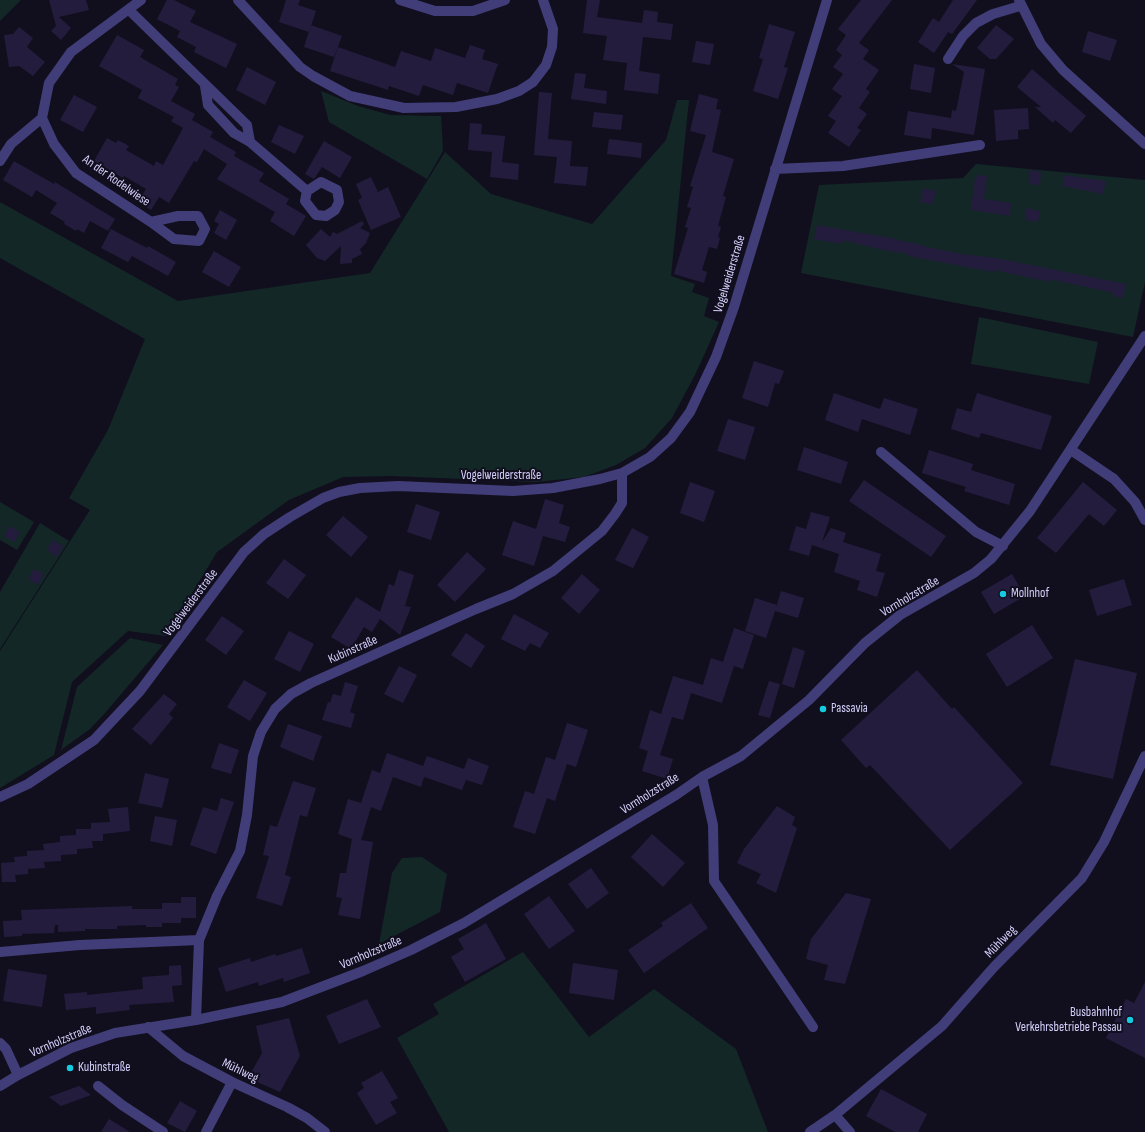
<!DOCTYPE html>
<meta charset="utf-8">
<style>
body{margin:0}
canvas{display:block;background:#110e1e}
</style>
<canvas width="1145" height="1132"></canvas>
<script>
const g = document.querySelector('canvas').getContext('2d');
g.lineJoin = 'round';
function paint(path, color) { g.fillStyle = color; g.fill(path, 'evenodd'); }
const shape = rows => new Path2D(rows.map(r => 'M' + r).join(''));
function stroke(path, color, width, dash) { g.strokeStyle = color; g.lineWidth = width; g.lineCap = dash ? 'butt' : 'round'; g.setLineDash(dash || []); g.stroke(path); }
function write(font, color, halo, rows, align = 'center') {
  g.font = font + ' "Sofia Sans Condensed",sans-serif'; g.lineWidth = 4; g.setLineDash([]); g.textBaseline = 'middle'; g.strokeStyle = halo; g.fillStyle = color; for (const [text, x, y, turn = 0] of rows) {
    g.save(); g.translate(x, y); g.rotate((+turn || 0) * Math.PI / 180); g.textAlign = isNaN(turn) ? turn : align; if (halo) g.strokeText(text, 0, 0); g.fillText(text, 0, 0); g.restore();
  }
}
paint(shape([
 [0,0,21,0,0,21],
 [321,91,358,106,390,115,441,116,443,151,427,179,329,122],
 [677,100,689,100,671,276,695,284,692,292,709,298,704,316,719,322,696,373,672,418,645,448,616,465,584,477,536,482,391,476,343,477,289,500,217,552,166,636,128,631,72,682,54,755,0,788,0,651,90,510,69,498,108,430,145,339,0,258,0,202,178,301,370,273,445,152,491,194,592,224,666,140],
 [976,164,1145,180,1145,282,1133,337,801,273,819,185,963,178],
 [979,317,1098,342,1089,384,971,364],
 [0,502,34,522,17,550,0,540],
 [40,523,69,541,0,649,0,592],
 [130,638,163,645,105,713,90,729,61,750,77,687],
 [422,857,447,874,440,912,379,944,392,873,402,858],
 [523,952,589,1037,654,989,736,1049,768,1132,449,1132,397,1038,439,1014,433,1004]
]), '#122726');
paint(shape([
 [49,0,86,0,89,10,59,17,71,28,61,40,51,31,56,26],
 [167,0,174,0,196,11,190,22,237,44,226,68,194,52,196,47,177,37,180,31,157,19],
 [286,0,300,0,298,5,316,11,309,32,279,22],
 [587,0,600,0,597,17,642,23,644,10,658,12,657,22,673,24,671,40,643,37,639,71,660,74,658,94,624,90,627,63,603,60,607,36,583,33],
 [861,0,892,0,859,43,869,50,863,59,879,70,866,89,870,92,859,108,867,114,857,128,861,130,849,147,828,133,836,121,828,116,842,96,832,89,843,74,833,67,842,55,836,50,846,35,838,29],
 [953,0,977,0,952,34,948,32,934,53,918,42,933,18,939,22],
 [769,24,795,32,784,67,788,68,778,99,753,91,763,59,759,58],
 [311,25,342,36,334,57,304,47],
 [996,25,1014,39,996,59,990,59,977,48],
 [19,27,33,38,27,47,45,62,33,76,19,66,9,67,4,35,13,34],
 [1088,31,1117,40,1110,61,1082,52],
 [117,35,144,50,140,57,178,79,175,85,179,87,171,101,195,114,192,120,213,132,210,137,236,152,234,156,264,173,259,181,289,199,286,204,306,216,294,236,270,221,275,212,217,179,227,164,204,149,197,162,194,161,169,203,159,197,151,210,138,202,146,189,124,176,123,178,94,161,107,138,116,143,118,140,129,146,126,150,154,166,156,161,163,165,183,128,171,121,174,117,138,98,142,90,99,66],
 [696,41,714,44,710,65,692,62],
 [470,45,485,50,482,59,498,64,488,93,457,83,453,95,423,85,419,96,389,86,388,90,330,71,338,47,395,67,401,51,431,61,435,48,465,58],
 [914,64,935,68,931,93,910,89],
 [952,64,985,69,974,135,932,128,931,139,904,135,908,111,951,118,952,110,956,111,964,72],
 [247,67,276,82,265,105,236,90],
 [1032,69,1086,116,1071,133,1055,120,1053,123,1035,107,1041,107,1017,87],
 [575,73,586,74,584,88,607,91,606,104,571,99],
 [539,92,552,93,548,139,572,141,570,166,588,167,586,186,554,183,557,157,534,155],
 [699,94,718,99,716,109,721,110,712,152,734,159,723,196,726,197,718,226,721,227,718,237,720,238,717,249,709,247,702,270,707,272,704,283,674,274,688,228,685,227,691,208,687,207,693,187,690,186,706,135,690,131],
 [74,95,97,107,83,132,60,120],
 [1028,108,1029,129,1018,130,1018,139,996,141,994,110],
 [594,112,623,115,621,130,592,127],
 [470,123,482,124,481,134,505,136,502,162,519,164,518,180,490,177,492,152,468,150],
 [279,125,304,136,295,154,271,142],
 [609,139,642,143,641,158,607,154],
 [324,141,352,157,340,178,322,167,314,179,305,174],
 [14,161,54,184,55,182,115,219,108,231,90,221,84,233,77,229,76,231,64,224,65,222,50,213,57,203,36,190,32,197,3,180],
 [1030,170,1041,172,1040,185,1029,184],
 [978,175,987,176,984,199,1011,203,1010,216,971,210,975,177,978,177],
 [1064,175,1106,181,1103,194,1062,186],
 [371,177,378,192,388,187,401,217,371,230,358,200,362,198,356,184],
 [923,188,936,191,933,204,920,202],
 [1026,208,1040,211,1038,222,1025,220],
 [220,210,237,220,226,240,214,233,219,224,214,221],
 [362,221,364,224,360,228,370,233,366,243,360,249,362,254,352,259,352,263,340,264,341,246,325,261,317,258,306,245,321,229,330,237,333,232,337,234],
 [817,225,897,239,897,240,923,245,922,246,962,254,996,258,1126,284,1123,298,1113,296,1114,293,1049,279,1049,282,995,270,994,272,977,269,908,256,909,254,883,250,843,240,842,244,814,239],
 [111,229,147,248,148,246,176,262,168,276,132,256,128,262,101,248],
 [214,251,241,267,229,287,202,272],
 [754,361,784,371,779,384,775,383,768,407,742,398],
 [834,393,880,409,884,398,918,409,910,435,862,419,858,432,825,420],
 [977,393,1052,416,1041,450,981,433,979,438,951,429,957,408,971,412],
 [728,419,755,427,745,460,717,451],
 [804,447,848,462,841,484,797,470],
 [929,450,973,464,971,470,1015,484,1009,505,964,491,966,487,922,473],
 [864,480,946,536,931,557,849,501],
 [690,482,715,491,704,522,680,513],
 [1083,482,1117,510,1104,526,1089,514,1056,553,1037,538],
 [545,499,564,505,559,523,570,527,565,542,543,536,534,566,502,555,513,521,536,529],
 [416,504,440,512,431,540,407,532],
 [811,512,830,517,822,542,831,528,846,533,843,542,881,554,876,571,885,573,877,597,857,590,860,581,834,572,839,554,812,545,809,556,789,550,796,526,806,529],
 [343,516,368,537,351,557,326,535],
 [9,526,20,532,14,542,4,536],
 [632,528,649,537,633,568,615,560],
 [53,540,63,546,57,557,47,550],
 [467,552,486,569,455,602,437,585],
 [284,559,306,575,288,599,266,583],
 [34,569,44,574,38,585,28,579],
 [399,570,414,575,405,606,411,607,400,635,380,619,372,632,364,627,351,649,331,637,356,597,380,612,389,584,394,586],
 [582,574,600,590,579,614,561,598],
 [1012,574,1025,596,994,614,981,592],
 [1124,579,1132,605,1097,616,1089,590],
 [781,591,804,598,798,618,775,611],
 [755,598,777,605,766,638,745,631],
 [514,614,549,633,540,648,530,643,525,651,501,639],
 [222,616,244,631,226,655,205,640],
 [1032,625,1053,658,1007,687,986,654],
 [734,628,754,635,743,669,734,666,722,703,691,693,683,720,672,717,660,755,673,759,667,779,642,771,648,751,639,748,650,710,661,714,673,676,703,685,711,658,723,662],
 [289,631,314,644,300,672,274,659],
 [466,633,485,646,471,668,451,655],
 [793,647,805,651,794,688,782,684],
 [1075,659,1137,673,1113,779,1050,765],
 [399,666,417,675,403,703,384,694],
 [917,670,952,709,954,707,1023,783,950,850,870,765,866,768,841,740],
 [244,680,267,693,250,721,227,707],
 [769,681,780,684,770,718,758,715],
 [345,682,358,686,350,712,355,714,351,728,322,720,328,702,330,703,333,694,341,696],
 [164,694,177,704,169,714,173,718,151,745,132,729],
 [567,723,588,730,576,767,567,764,555,801,547,798,535,834,513,827,525,791,534,794,546,757,555,760],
 [288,724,322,736,313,761,280,747],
 [219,743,239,750,231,774,211,768],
 [387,753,423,766,427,756,464,769,468,758,489,766,482,785,466,780,462,790,424,777,421,787,393,777,381,811,371,807,361,840,373,842,360,919,338,915,342,898,336,897,340,873,346,873,352,839,338,834,348,799,361,803,372,770,380,773],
 [145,773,169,779,162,808,138,803],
 [293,781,316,788,307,817,300,815,285,875,291,877,282,906,256,898,269,856,263,855,270,825,277,827],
 [221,798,234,802,216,854,190,845,203,807,217,811],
 [777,806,795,817,792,825,797,828,776,893,756,883,761,874,737,863,744,849],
 [128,807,130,831,103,834,103,841,92,841,93,848,77,849,77,854,61,855,61,861,44,862,45,868,28,869,28,874,15,875,16,882,2,882,1,863,15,862,14,857,27,856,27,851,44,850,43,844,60,842,60,836,76,835,76,829,91,829,91,823,110,822,108,809],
 [155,816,177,820,172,846,150,841],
 [652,834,685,863,663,887,631,857],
 [591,868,609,893,587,909,568,884],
 [846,893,871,899,845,984,824,980,828,965,806,959,811,939],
 [549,896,575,931,549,949,524,914],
 [181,897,196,897,196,918,181,918,181,923,162,923,162,927,146,927,146,925,117,926,117,929,85,929,85,931,58,932,58,925,55,925,54,933,22,934,22,936,4,937,3,921,22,920,21,910,132,906,132,909,162,909,162,903,181,903],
 [691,903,708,928,644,973,628,950,663,926,661,923],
 [486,923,506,959,465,982,451,957,464,949,458,939],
 [302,948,310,973,284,982,283,978,259,986,258,982,226,992,218,968,250,958,251,962,275,954,276,956],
 [573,963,618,970,614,1000,569,993],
 [181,965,182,985,172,986,174,1002,129,1005,130,1010,96,1014,96,1007,66,1010,64,994,87,992,87,995,143,989,142,977,169,975,169,966],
 [8,969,47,975,42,1007,3,1001],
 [1145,982,1145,1058,1106,1038,1126,999,1134,1003],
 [367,999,381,1027,339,1044,326,1016],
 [289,1018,300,1056,280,1092,248,1078,262,1053,256,1026],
 [382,1071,398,1098,390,1102,397,1113,376,1125,357,1093,364,1088,361,1083],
 [79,1086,91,1095,61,1106,49,1097],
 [881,1089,927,1114,918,1132,895,1132,866,1116],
 [180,1101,197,1111,185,1132,167,1123],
 [109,1119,130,1132,101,1132]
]), '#231c3d');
stroke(shape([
 [141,0,71,52,49,83,42,118,54,144,76,173,151,222,174,239,199,241,205,229,198,216,178,216,151,222],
 [238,0,300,67,313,76,350,96,404,108,456,107,497,99,519,91,533,82,546,65,552,47,553,29,543,0],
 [400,0,435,11,473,11,505,0],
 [1019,0,1041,44,1063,70,1145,144],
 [129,10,247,125,250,142],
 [948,59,963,36,976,23,993,14,1020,6],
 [205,86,208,105,234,133,250,142,307,191,305,201,316,215,326,216,335,210,339,202,337,190,321,182,307,191],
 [0,161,11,144,42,118],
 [775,169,843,166,980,145],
 [1071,450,1114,479,1135,502,1145,520],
 [881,452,976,532,1003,546],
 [702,777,713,825,714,881,813,1027],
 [0,797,28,784,94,740,140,691,244,552,264,534,290,517,323,498,339,492,360,488,398,486,513,491,553,488,600,479,622,473,650,457,671,438,690,412,716,357,734,307,827,0],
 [0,952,80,945,199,940,217,896,240,851,247,815,253,756,261,732,275,709,291,694,311,683,476,609,513,594,553,571,602,531,615,514,622,503,622,473],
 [196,1020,199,940],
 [148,1027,183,1056,232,1082,287,1107,307,1118,325,1132],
 [0,1043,6,1049,18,1075],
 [0,1086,18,1075,71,1048,115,1033,196,1020,282,1002,363,971,411,950,464,923,676,795,702,777,741,756,809,700,865,643,900,615,974,573,991,559,1030,511,1145,336],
 [98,1086,122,1105,163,1132],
 [835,1115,850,1132],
 [206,1132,232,1082],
 [810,1132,835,1115,942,1026,994,967,1082,878,1104,842,1145,756]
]), '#403d78', 10);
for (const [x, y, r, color] of [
 [1003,594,4,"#15cbe0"],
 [823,709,4,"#15cbe0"],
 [1130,1020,4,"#15cbe0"],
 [70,1068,4,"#15cbe0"]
]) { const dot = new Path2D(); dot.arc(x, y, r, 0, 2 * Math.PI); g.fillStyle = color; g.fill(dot); stroke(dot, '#110e1e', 1.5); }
write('13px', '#d4cffa', '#110e1e', [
 ["An der Rodelwiese",116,181,35],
 ["Vogelweiderstraße",730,274,-73],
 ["Vogelweiderstraße",501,476],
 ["Vornholzstraße",910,597,-31],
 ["Vogelweiderstraße",191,603,-53],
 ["Kubinstraße",353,650,-24],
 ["Vornholzstraße",650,794,-32],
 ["Mühlweg",1001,942,-46],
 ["Vornholzstraße",371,953,-23],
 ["Vornholzstraße",61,1041,-23],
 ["Mühlweg",240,1071,26]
]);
write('13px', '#d4cffa', '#110e1e', [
 ["Mollnhof",1011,594],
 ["Passavia",831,709],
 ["Busbahnhof",1122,1013,"right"],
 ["Verkehrsbetriebe Passau",1122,1028,"right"],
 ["Kubinstraße",78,1068]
], 'left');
</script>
